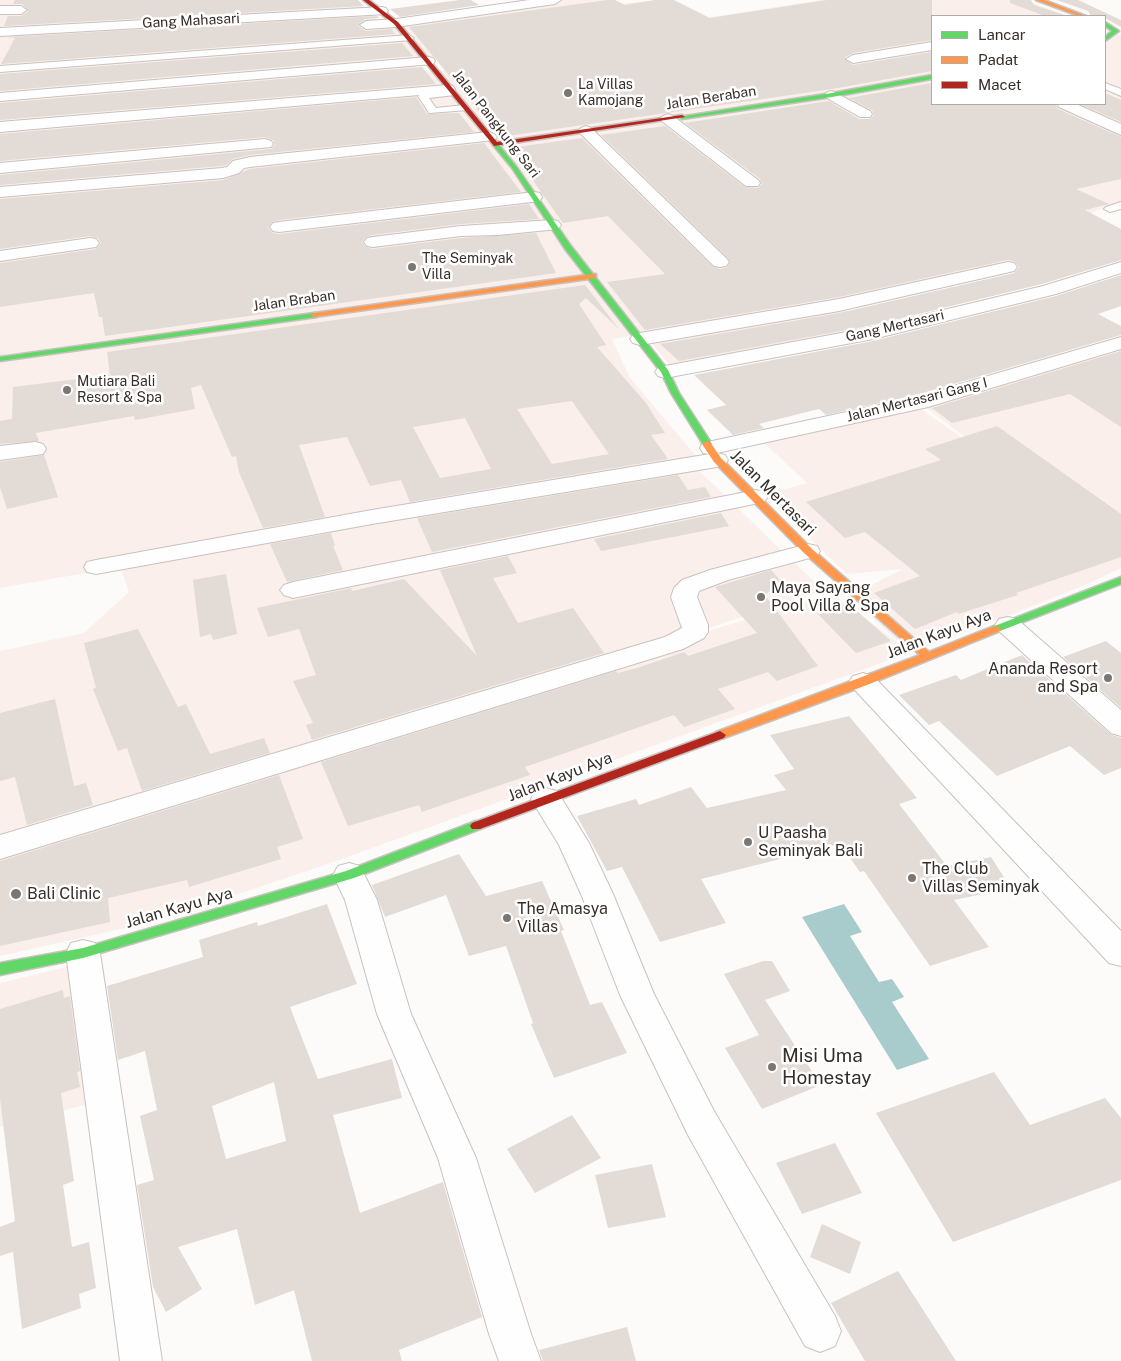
<!DOCTYPE html>
<style>
body{margin:0}
#map{position:relative;width:1121px;height:1361px;overflow:hidden;background:#fdfbf9;font-family:"Public Sans",sans-serif}
canvas{display:block}
.legend{position:absolute;left:931px;top:15px;width:175px;height:90px;box-sizing:border-box;background:#fff;border:1px solid #afabaa;margin:0;padding:6px 9px;list-style:none;font-size:15px;color:#362e2a}
.legend li{display:flex;align-items:center;gap:10px;height:25px}
.legend b{width:25px;border:1px solid #afabaa}
</style>
<div id="map">
<canvas width="1121" height="1361"></canvas>
<ul class="legend">
<li><b style="height:6px;background:#63d668"></b>Lancar</li>
<li><b style="height:6px;background:#ff974d"></b>Padat</li>
<li><b style="height:6px;background:#b3261e"></b>Macet</li>
</ul>
</div>
<script>
const g = document.querySelector('canvas').getContext('2d');
g.lineJoin = 'round';
function paint(path, color) { g.fillStyle = color; g.fill(path, 'evenodd'); }
const shape = rows => new Path2D(rows.map(r => 'M' + r).join(''));
function stroke(path, color, width, dash) { g.strokeStyle = color; g.lineWidth = width; g.lineCap = dash ? 'butt' : 'round'; g.setLineDash(dash || []); g.stroke(path); }
function write(font, color, halo, rows, align = 'center') {
  g.font = font + ' "Public Sans",sans-serif'; g.lineWidth = 5; g.setLineDash([]); g.textBaseline = 'middle'; g.strokeStyle = halo; g.fillStyle = color; for (const [text, x, y, turn = 0] of rows) {
    g.save(); g.translate(x, y); g.rotate((+turn || 0) * Math.PI / 180); g.textAlign = isNaN(turn) ? turn : align; if (halo) g.strokeText(text, 0, 0); g.fillText(text, 0, 0); g.restore();
  }
}
paint(shape([
 [0,0,353,0,381,23,545,0,608,0,615,4,665,0,699,19,820,0,1023,0,1069,16,932,16,932,104,1105,104,1105,29,1121,35,1121,203,1044,228,1077,244,1007,265,783,313,612,339,630,378,697,457,696,468,823,590,640,651,833,594,905,648,849,596,903,569,847,574,765,495,807,483,763,442,915,405,1013,473,925,407,1121,349,1121,568,1085,585,980,627,342,859,165,919,0,956,0,651,84,633,129,592,120,567,0,588],
 [507,47,522,59,420,73,410,60],
 [839,306,870,331,672,368,648,339],
 [70,966,92,1103,0,1127,0,983]
]), '#faefea');
paint(shape([
 [844,904,862,932,850,936,879,982,892,979,904,997,892,1002,929,1059,897,1070,802,917]
]), '#a8cbcb');
paint(shape([
 [15,0,358,0,364,6,4,26,8,16,21,16,29,11,22,4,13,4],
 [460,0,471,0,479,5,400,17,390,9],
 [608,0,615,0,625,5,654,0,674,0,710,18,827,0,932,0,932,40,853,53,844,58,853,65,932,52,932,71,832,89,500,137,409,27],
 [1010,0,1031,0,1034,5,1067,16,1045,16,1010,3],
 [1057,0,1078,0,1121,20,1121,27,1105,18,1105,16,1091,16,1088,11],
 [377,16,379,18,365,19,358,26,366,31,391,29,395,34,1,64,15,38,8,37],
 [402,43,413,56,0,91,0,74],
 [422,67,436,84,0,120,0,103],
 [932,83,932,104,1055,104,1058,109,1121,137,1121,179,1076,189,1109,204,1085,210,1121,229,1121,260,1042,284,873,325,679,361,660,344,839,313,1014,273,1019,267,1014,261,1008,260,839,297,645,330,607,282,665,274,608,216,563,223,510,148,582,138,713,267,720,269,726,268,730,263,727,257,601,135,665,126,745,187,758,188,762,184,759,178,685,123,829,101,859,119,870,119,874,115,872,110,849,98],
 [1105,93,1121,100,1121,122,1080,104,1105,104],
 [416,97,427,114,459,113,474,132,250,155,233,159,226,165,222,166,0,185,0,175,271,149,275,145,273,140,265,137,0,161,0,134],
 [484,143,521,192,279,220,272,222,268,228,273,233,279,234,529,204,539,219,461,224,373,235,366,237,362,242,366,247,373,249,461,238,536,233,556,273,105,336,102,317,99,317,94,293,0,307,0,263,96,249,101,243,98,238,90,236,0,249,0,199,223,180,250,169],
 [1121,275,1121,306,1098,314,1121,326,1121,335,916,395,826,415,819,409,759,424,764,428,733,435,707,410,726,405,694,375,873,341,1056,296],
 [585,285,619,329,586,298,579,304,606,345,597,347,646,403,665,433,651,435,668,459,410,502,401,480,370,486,347,437,299,445,325,517,263,528,239,472,236,456,232,457,201,385,191,388,195,409,135,420,134,416,36,433,39,441,0,444,0,421,12,419,13,387,110,375,107,352],
 [572,401,609,454,552,464,517,409],
 [465,418,491,469,440,478,413,427],
 [1121,351,1121,427,1070,394,952,423,932,408],
 [997,426,1121,514,1121,557,1016,593,1018,595,958,614,957,612,915,629,874,593,920,576,865,532,845,538,806,502,941,460,925,449],
 [44,455,58,497,7,509,0,487,0,462],
 [678,475,688,490,705,487,711,497,432,552,417,518],
 [721,513,729,526,601,551,594,539],
 [331,533,335,546,333,546,343,570,287,582,270,544],
 [508,556,517,573,493,578,518,623,573,608,604,653,312,740,306,725,313,723,293,681,316,675,299,629,268,637,257,608,351,588,352,591,404,579,477,656,440,570],
 [771,570,781,581,765,595,818,666,777,681,768,672,718,689,735,709,684,727,674,715,525,767,530,775,439,806,422,812,419,805,348,826,321,762,616,671,618,673,637,668,684,652,688,656,757,633,715,587],
 [226,574,237,634,213,640,211,634,200,637,193,580],
 [848,603,891,641,856,653,818,614],
 [138,629,178,707,186,704,210,754,264,738,270,753,142,791,127,748,118,751,93,689,96,688,84,643],
 [1106,641,1121,653,1121,708,1063,657],
 [1022,655,1110,734,1121,738,1121,768,1104,775,1070,746,997,776,939,721,929,725,899,695,956,675,961,680],
 [55,699,74,786,86,783,93,805,27,825,15,777,0,781,0,713],
 [849,716,917,798,899,804,947,866,991,857,1011,888,954,900,989,947,930,966,864,871,860,872,840,844,701,879,726,923,660,942,622,867,607,871,577,816,636,799,639,805,691,787,707,808,786,790,774,775,794,769,770,735],
 [279,775,303,839,277,847,281,859,189,887,187,880,108,898,110,922,0,946,0,861],
 [459,854,486,896,542,881,564,930,561,931,590,1005,602,1002,627,1053,554,1078,531,1024,533,1023,506,946,469,956,446,895,385,917,372,885],
 [327,904,357,984,290,1007,318,1079,392,1059,402,1098,333,1115,360,1213,443,1182,482,1317,399,1350,402,1361,312,1361,294,1290,255,1305,237,1229,178,1247,202,1289,166,1312,153,1287,137,1185,154,1180,140,1116,157,1110,145,1051,118,1060,107,986,203,957,199,940,257,922,258,926],
 [274,1082,286,1141,226,1159,212,1106],
 [763,961,772,961,790,991,765,1000,821,1085,762,1109,725,1048,759,1035,724,974],
 [63,990,64,998,70,996,80,1071,77,1072,80,1087,61,1093,74,1181,63,1185,72,1247,89,1242,96,1288,79,1294,81,1308,22,1329,13,1252,0,1256,0,1227,15,1221,0,1098,0,1009],
 [994,1072,1030,1125,1105,1098,1121,1118,1121,1180,953,1242,876,1113],
 [572,1115,601,1158,535,1193,507,1149],
 [835,1143,862,1193,802,1214,776,1163],
 [652,1164,666,1217,608,1228,595,1175],
 [822,1224,861,1242,850,1274,810,1257],
 [898,1271,956,1361,865,1361,831,1303],
 [627,1327,636,1361,543,1361,539,1350]
]), '#e3dbd5');
const lane = shape([
 [409,35,414,38,412,40,0,72,0,66,409,35],
 [1105,83,1121,89,1121,96,1105,89,1105,83],
 [452,90,455,91,455,95,429,98,436,108,464,105,468,106,468,110,429,113,418,96,423,93,452,90],
 [1121,202,1121,209,1110,212,1104,209,1106,207,1121,202]
]);
const street = shape([
 [529,0,561,0,555,4,396,27,366,29,360,25,366,21,396,19,529,0],
 [0,6,21,6,27,10,21,14,0,14,0,6],
 [382,7,386,8,388,11,386,14,0,36,0,28,382,7],
 [932,42,932,50,853,63,846,59,853,55,932,42],
 [428,57,433,58,435,61,433,64,0,101,0,93,428,57],
 [448,85,453,86,455,89,453,92,0,132,0,122,448,85],
 [832,91,870,111,872,114,870,117,860,117,827,98,825,95,827,92,832,91],
 [1057,104,1076,104,1121,124,1121,135,1059,107,1057,104],
 [668,114,673,116,758,180,760,183,758,186,746,186,663,122,660,119,663,116,668,114],
 [586,126,591,128,726,258,729,262,726,266,720,267,714,266,581,134,578,131,581,128,586,126],
 [489,132,494,134,497,137,494,140,250,167,244,168,239,173,223,178,0,197,0,187,222,168,227,167,233,161,250,157,489,132],
 [265,139,271,141,273,144,271,147,0,173,0,163,265,139],
 [534,192,540,193,542,197,540,201,279,232,273,231,270,227,273,223,279,222,534,192],
 [552,220,558,221,561,225,558,229,498,235,461,236,373,247,367,246,364,242,367,238,373,237,461,226,552,220],
 [90,238,96,239,99,243,96,247,0,261,0,251,90,238],
 [1008,262,1014,263,1017,267,1014,271,839,311,640,345,633,343,630,339,633,335,640,333,839,299,1008,262],
 [1121,262,1121,273,1056,294,873,339,665,378,658,376,655,372,658,368,665,366,873,327,1043,286,1121,262],
 [1121,337,1121,349,928,407,717,453,725,455,728,460,725,465,717,467,372,524,96,574,87,572,84,567,87,562,96,560,372,510,710,454,703,453,700,448,703,443,916,397,1121,337],
 [35,442,43,444,46,449,43,454,0,460,0,446,35,442],
 [756,490,764,492,768,497,764,502,293,598,284,595,280,590,284,585,293,582,756,490],
 [808,544,817,546,820,551,817,556,728,580,699,591,697,597,708,625,708,632,704,638,683,649,0,859,0,835,665,637,682,628,671,597,674,588,682,580,710,570,808,544],
 [1008,617,1017,619,1121,710,1121,736,1111,733,999,631,995,625,999,619,1008,617],
 [863,673,873,676,1121,931,1121,966,1109,963,853,688,849,682,853,676,863,673],
 [546,788,557,791,589,843,613,894,654,994,714,1111,835,1316,841,1331,835,1346,820,1352,805,1346,688,1135,620,995,581,894,559,845,531,799,535,791,546,788],
 [349,863,360,866,377,900,411,1014,476,1158,531,1334,541,1361,499,1361,489,1334,438,1158,377,1014,345,900,333,875,338,866,349,863],
 [83,940,95,943,100,953,162,1361,120,1361,66,953,71,943,83,940]
]);
const fast = shape([
 [1105,22,1119,31,1105,41,1105,37,1112,31,1105,26,1105,22],
 [932,75,932,79,832,97,682,119,679,117,832,93,932,75],
 [494,144,498,144,516,166,571,246,668,370,679,393,712,444,710,446,704,446,671,393,661,372,565,249,512,168,493,145,494,144],
 [314,313,318,315,317,317,0,361,0,357,314,313],
 [1121,577,1121,584,1000,631,992,631,991,629,992,627,1121,577],
 [476,821,480,823,482,826,480,829,354,878,83,958,0,975,0,963,83,948,346,871,476,821]
]);
const slow = shape([
 [1036,0,1044,0,1086,16,1079,16,1036,0],
 [593,274,596,274,596,278,314,317,310,315,314,313,593,274],
 [707,441,710,442,721,458,812,549,929,652,992,627,1000,627,1001,629,1000,631,867,685,724,738,716,738,714,735,716,732,920,655,804,553,714,462,702,444,707,441]
]);
const jam = shape([
 [363,0,369,0,398,22,497,142,682,115,685,117,494,146,394,24,363,0],
 [720,731,726,735,724,738,480,829,472,829,470,826,472,823,720,731]
]);
stroke(lane, '#c7c2bf', 2);
stroke(street, '#c7c2bf', 2);
stroke(fast, '#c7c2bf', 3);
stroke(slow, '#c7c2bf', 3);
stroke(jam, '#c7c2bf', 3);
paint(lane, '#fffefe');
paint(street, '#fffefe');
paint(fast, '#63d668');
paint(slow, '#ff974d');
paint(jam, '#b3261e');
for (const [x, y, r, color] of [
 [568,93,5,"#7c7672"],
 [412,267,5,"#7c7672"],
 [67,390,5,"#7c7672"],
 [761,597,5,"#7c7672"],
 [1108,678,5,"#7c7672"],
 [748,842,5,"#7c7672"],
 [912,878,5,"#7c7672"],
 [16,894,6,"#7c7672"],
 [507,918,5,"#7c7672"],
 [772,1067,5,"#7c7672"]
]) { const dot = new Path2D(); dot.arc(x, y, r, 0, 2 * Math.PI); g.fillStyle = color; g.fill(dot); stroke(dot, '#fff', 2); }
write('14px', '#362e2a', '#fff', [
 ["Gang Mahasari",191,21,-3],
 ["Jalan Beraban",711,98,-9],
 ["Jalan Pangkung Sari",496,124,52],
 ["Jalan Braban",294,301,-8],
 ["Gang Mertasari",895,326,-13],
 ["Jalan Mertasari Gang I",917,400,-14]
]);
write('14px', '#362e2a', '#fff', [
 ["La Villas",578,85],
 ["Kamojang",578,101],
 ["The Seminyak",422,259],
 ["Villa",422,275],
 ["Mutiara Bali",77,382],
 ["Resort & Spa",77,398]
], 'left');
write('16px', '#362e2a', '#fff', [
 ["Jalan Mertasari",773,493,45],
 ["Jalan Kayu Aya",939,634,-21],
 ["Jalan Kayu Aya",560,777,-21],
 ["Jalan Kayu Aya",179,908,-16]
]);
write('16px', '#362e2a', '#fff', [
 ["Maya Sayang",771,588],
 ["Pool Villa & Spa",771,606],
 ["Ananda Resort",1098,669,"right"],
 ["and Spa",1098,687,"right"],
 ["U Paasha",758,833],
 ["Seminyak Bali",758,851],
 ["The Club",922,869],
 ["Villas Seminyak",922,887],
 ["Bali Clinic",27,894],
 ["The Amasya",517,909],
 ["Villas",517,927]
], 'left');
write('19px', '#362e2a', '#fff', [
 ["Misi Uma",782,1056],
 ["Homestay",782,1078]
], 'left');
</script>
